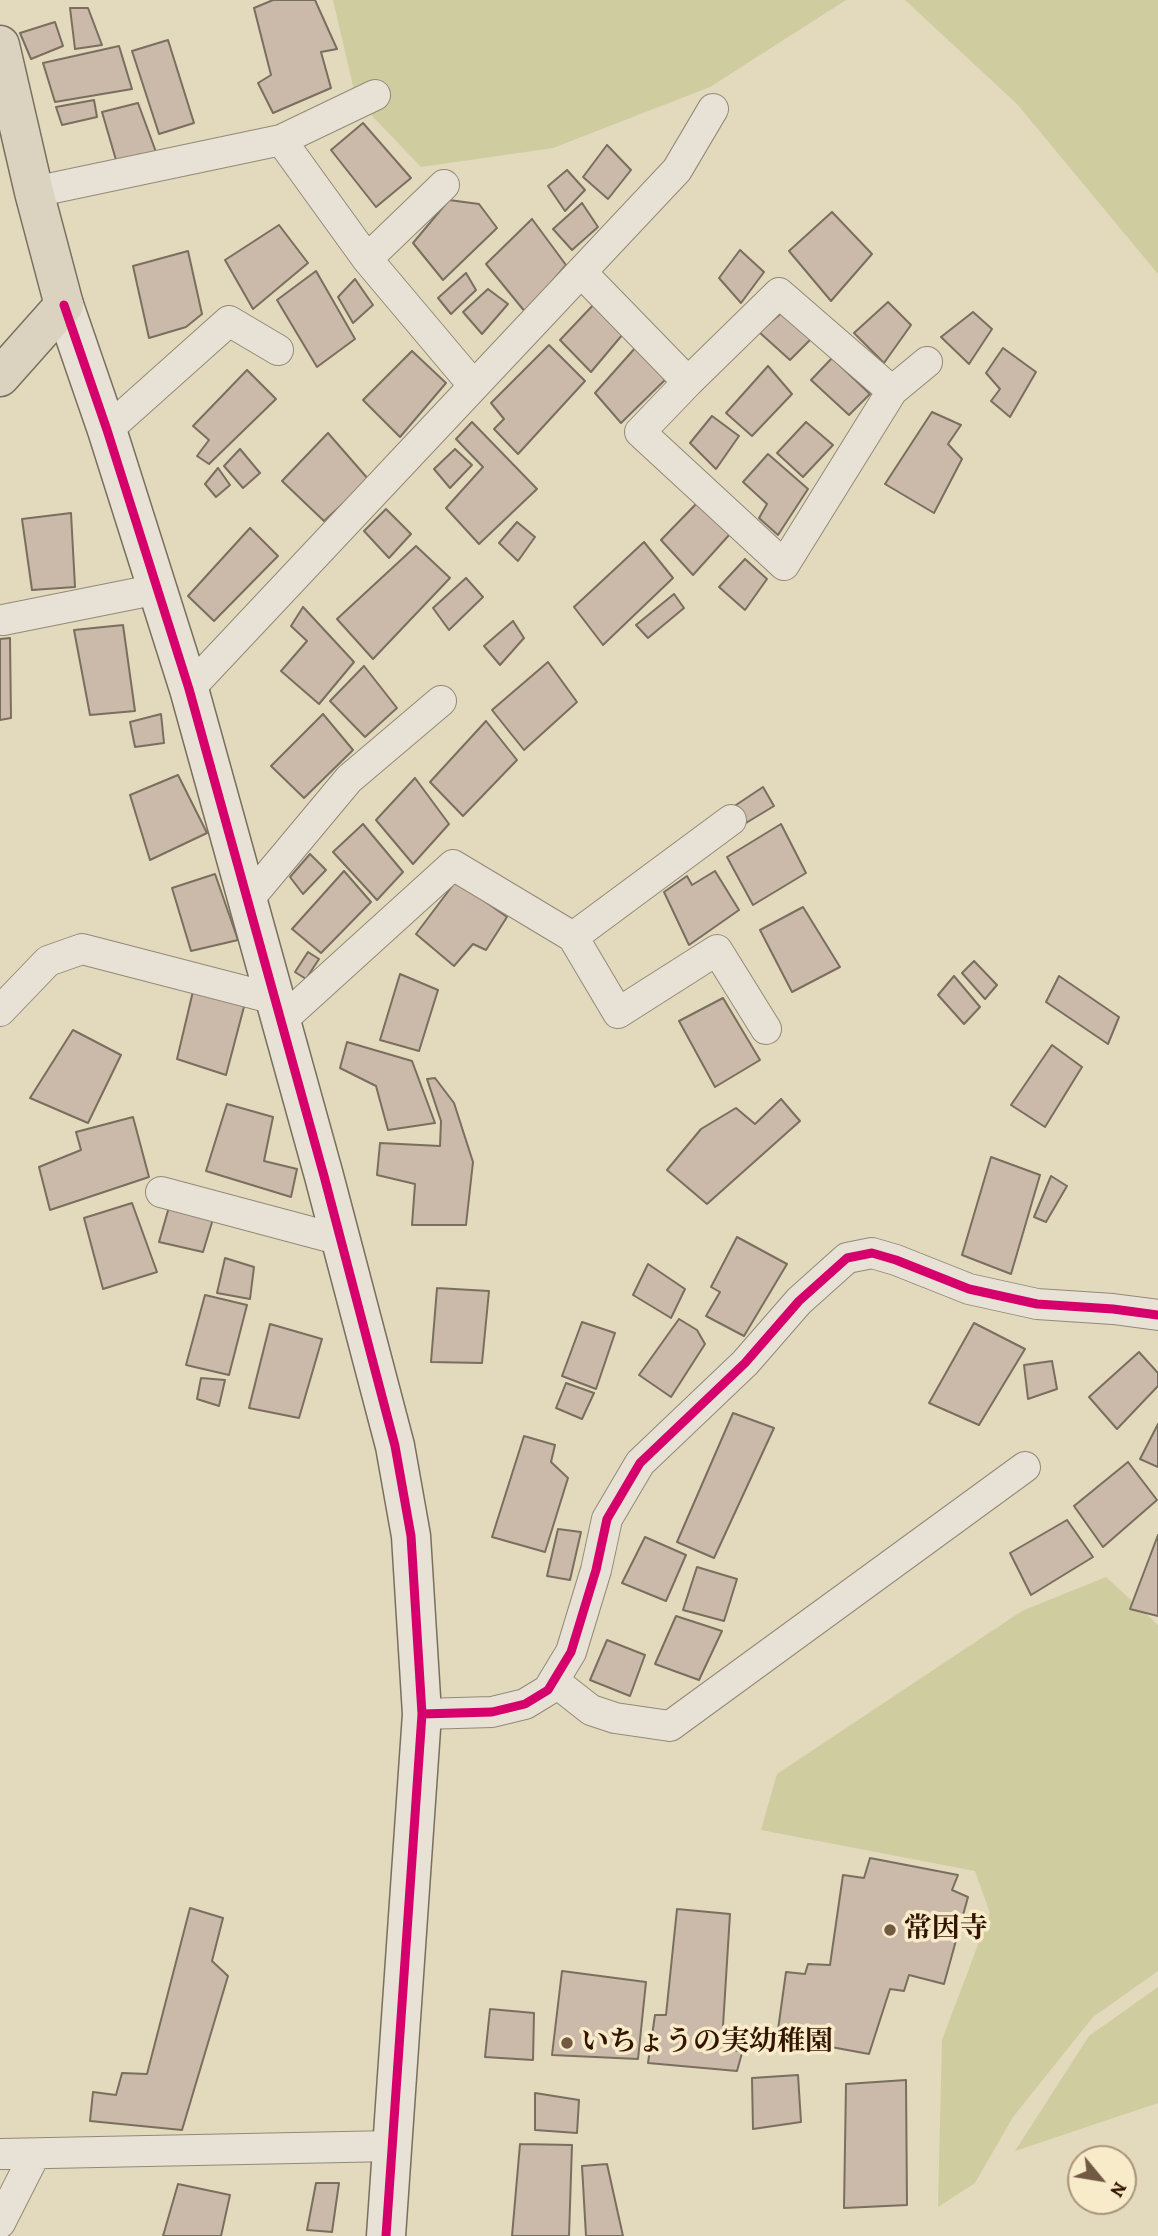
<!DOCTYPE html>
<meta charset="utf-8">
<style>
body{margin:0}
#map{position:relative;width:1158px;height:2236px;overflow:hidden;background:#e3d9bd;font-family:Alegreya,serif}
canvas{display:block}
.north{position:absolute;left:1067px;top:2145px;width:70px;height:70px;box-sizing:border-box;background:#f7ebca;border:2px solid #a9957a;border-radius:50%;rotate:120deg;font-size:19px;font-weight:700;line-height:28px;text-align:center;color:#331401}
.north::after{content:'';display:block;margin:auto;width:24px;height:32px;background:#715943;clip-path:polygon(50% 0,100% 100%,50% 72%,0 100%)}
</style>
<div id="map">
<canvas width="1158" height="2236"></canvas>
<div class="north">N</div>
</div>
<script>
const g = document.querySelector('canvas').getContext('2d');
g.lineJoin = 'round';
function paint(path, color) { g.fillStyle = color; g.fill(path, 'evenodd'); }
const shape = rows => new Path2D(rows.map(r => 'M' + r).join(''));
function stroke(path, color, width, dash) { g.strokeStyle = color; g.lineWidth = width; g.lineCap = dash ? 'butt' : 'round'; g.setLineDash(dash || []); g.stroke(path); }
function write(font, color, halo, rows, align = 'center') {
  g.font = font + ' Alegreya,"Noto Serif JP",serif'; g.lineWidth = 7; g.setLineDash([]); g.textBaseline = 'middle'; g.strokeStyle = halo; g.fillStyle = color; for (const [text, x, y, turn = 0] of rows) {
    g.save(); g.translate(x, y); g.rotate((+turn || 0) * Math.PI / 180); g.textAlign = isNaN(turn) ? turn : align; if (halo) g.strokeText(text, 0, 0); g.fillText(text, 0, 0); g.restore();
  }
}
paint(shape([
 [333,0,846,0,710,87,553,148,421,167,356,99],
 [905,0,1158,0,1158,274,1017,104],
 [1106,1577,1158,1625,1158,1971,1093,2017,1013,2117,975,2183,938,2207,942,2040,990,1913,975,1871,761,1830,777,1774,1022,1611],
 [1158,1987,1158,2103,1015,2151,1089,2036]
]), '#cfcc9f');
const building = shape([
 [273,0,315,0,337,49,321,52,331,88,273,113,258,83,271,75,254,8,273,0],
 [70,8,88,8,102,45,75,49,70,8],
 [55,22,63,46,31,59,20,33,55,22],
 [168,40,194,123,159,134,132,51,168,40],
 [119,46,132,89,55,102,43,63,119,46],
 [94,100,97,117,62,125,56,107,94,100],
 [138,103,156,152,116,160,102,112,138,103],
 [363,123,411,178,376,207,331,150,363,123],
 [607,145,631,170,608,199,583,177,607,145],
 [567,170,585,190,565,211,548,186,567,170],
 [449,200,479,204,497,228,443,280,413,243,449,200],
 [582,203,598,227,572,250,553,229,582,203],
 [832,212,872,254,831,301,789,251,832,212],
 [532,219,566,265,526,313,486,264,532,219],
 [279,225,308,263,253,309,225,260,279,225],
 [740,250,764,272,741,303,719,278,740,250],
 [188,251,202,314,186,327,149,338,133,266,188,251],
 [316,271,355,339,317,367,277,300,316,271],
 [466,273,476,290,451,314,438,298,466,273],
 [355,279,373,305,353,323,338,297,355,279],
 [488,289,508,304,482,334,463,312,488,289],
 [596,302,623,334,591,372,560,340,596,302],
 [888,302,911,325,884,363,854,333,888,302],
 [785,310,813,337,790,360,759,332,785,310],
 [973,312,992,329,969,364,941,337,973,312],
 [549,345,585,381,518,454,494,429,504,419,491,403,549,345],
 [636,347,667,378,621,423,595,393,636,347],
 [1003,348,1036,372,1010,417,991,401,1000,389,986,373,1003,348],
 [412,351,446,383,400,437,363,400,412,351],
 [832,358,870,394,849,415,811,380,832,358],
 [768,366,792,394,752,436,726,413,768,366],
 [247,370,276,399,209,464,197,456,209,440,193,426,247,370],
 [932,412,961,425,948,444,962,459,934,513,885,484,932,412],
 [712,416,739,436,716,469,690,443,712,416],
 [472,422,537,489,479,544,446,508,483,467,456,439,472,422],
 [806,422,833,445,803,477,777,453,806,422],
 [328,433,369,480,324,521,282,481,328,433],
 [240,449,260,473,243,488,224,466,240,449],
 [455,449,472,465,450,488,434,469,455,449],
 [768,454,808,489,778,535,759,518,767,504,743,482,768,454],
 [218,468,230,485,216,497,205,484,218,468],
 [697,503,730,534,693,575,661,540,697,503],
 [386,509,411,534,389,558,364,531,386,509],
 [71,513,75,587,32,590,22,519,71,513],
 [517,522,535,537,518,561,499,543,517,522],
 [250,528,278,556,214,621,188,596,250,528],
 [644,542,673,578,603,645,574,607,644,542],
 [416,546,450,578,373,659,337,619,416,546],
 [745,559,767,579,745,610,719,587,745,559],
 [466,578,483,597,449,630,433,608,466,578],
 [674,594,684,608,648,638,636,625,674,594],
 [303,607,354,662,319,704,281,671,307,641,291,626,303,607],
 [513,621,524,638,500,665,484,646,513,621],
 [123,625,135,711,90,715,74,630,123,625],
 [10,638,11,718,0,720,0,639,10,638],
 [548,662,577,702,524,750,492,710,548,662],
 [364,666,397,708,365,737,330,701,364,666],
 [161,714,164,743,135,747,130,722,161,714],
 [323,714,353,750,304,798,271,766,323,714],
 [486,721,517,760,463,816,430,782,486,721],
 [178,775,207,833,150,860,130,795,178,775],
 [415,778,449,824,413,864,376,820,415,778],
 [763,787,774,806,741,826,730,809,763,787],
 [363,824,403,872,377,900,333,852,363,824],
 [781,824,806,873,753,905,727,857,781,824],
 [310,854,326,870,303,894,290,877,310,854],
 [344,871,371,902,321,953,292,929,344,871],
 [715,871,739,910,689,945,664,892,687,876,692,885,715,871],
 [215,874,238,940,191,951,172,888,215,874],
 [456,881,507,917,486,950,473,944,454,966,416,934,456,881],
 [803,907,840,967,792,992,760,930,803,907],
 [308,952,319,959,306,979,295,972,308,952],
 [974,961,997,985,985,999,962,973,974,961],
 [400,974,438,990,419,1051,380,1040,400,974],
 [954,976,980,1007,964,1024,938,995,954,976],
 [1059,976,1119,1017,1108,1044,1046,1002,1059,976],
 [194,987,245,1003,226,1075,177,1059,194,987],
 [723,998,760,1060,715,1087,679,1021,723,998],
 [73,1030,121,1055,88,1123,30,1098,73,1030],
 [347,1042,412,1061,435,1123,388,1130,376,1086,340,1068,347,1042],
 [1052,1045,1082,1067,1045,1127,1011,1105,1052,1045],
 [435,1078,454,1103,473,1162,466,1225,412,1225,415,1184,377,1175,380,1143,440,1146,441,1121,427,1079,435,1078],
 [781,1099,800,1121,707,1204,667,1170,701,1129,736,1108,755,1124,781,1099],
 [227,1104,273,1117,264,1161,297,1169,291,1197,206,1171,227,1104],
 [133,1117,149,1177,50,1210,39,1167,81,1150,76,1132,133,1117],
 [991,1157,1040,1175,1011,1274,962,1255,991,1157],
 [1051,1176,1067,1186,1046,1222,1034,1217,1051,1176],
 [132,1203,157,1272,103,1289,84,1218,132,1203],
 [169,1207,213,1219,203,1252,159,1242,169,1207],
 [737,1237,787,1264,744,1336,706,1316,720,1292,711,1287,737,1237],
 [225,1258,254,1267,250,1299,217,1293,225,1258],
 [648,1264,685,1289,671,1318,633,1295,648,1264],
 [437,1288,489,1291,482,1363,431,1362,437,1288],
 [205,1295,247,1305,229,1375,186,1365,205,1295],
 [679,1319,697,1330,705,1344,671,1397,639,1375,679,1319],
 [582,1322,615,1333,596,1389,562,1376,582,1322],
 [974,1323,1025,1349,979,1425,929,1403,974,1323],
 [270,1324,322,1339,299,1418,249,1408,270,1324],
 [1139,1352,1158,1373,1158,1386,1117,1429,1089,1397,1139,1352],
 [1052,1361,1057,1389,1028,1399,1024,1365,1052,1361],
 [201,1378,225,1380,219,1406,197,1399,201,1378],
 [566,1383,594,1393,582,1419,556,1408,566,1383],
 [733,1413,774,1428,714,1558,677,1542,733,1413],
 [1158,1424,1158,1467,1140,1459,1158,1424],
 [524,1436,555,1445,551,1462,568,1478,545,1552,492,1537,524,1436],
 [1128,1462,1157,1500,1103,1547,1074,1506,1128,1462],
 [1067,1520,1093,1557,1031,1595,1010,1553,1067,1520],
 [558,1529,581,1532,570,1580,547,1576,558,1529],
 [1158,1535,1158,1616,1130,1609,1158,1535],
 [645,1537,686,1555,666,1601,622,1583,645,1537],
 [697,1567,737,1579,724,1621,683,1610,697,1567],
 [676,1616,722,1631,699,1680,655,1664,676,1616],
 [607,1640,645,1655,630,1696,590,1680,607,1640],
 [870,1858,958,1875,952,1890,968,1897,944,1984,909,1975,904,1991,890,1989,869,2054,777,2037,786,1972,805,1974,808,1964,830,1965,843,1875,864,1878,870,1858],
 [190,1908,223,1918,212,1961,228,1976,182,2130,90,2121,93,2092,116,2095,122,2073,147,2074,190,1908],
 [677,1909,730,1914,723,2026,736,2028,731,2048,742,2053,737,2071,648,2063,655,2015,666,2015,677,1909],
 [562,1971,646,1982,638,2059,552,2055,562,1971],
 [490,2009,534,2013,533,2060,485,2057,490,2009],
 [798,2075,801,2122,753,2129,752,2078,798,2075],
 [906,2080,907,2205,844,2208,846,2084,906,2080],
 [535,2093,579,2100,577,2133,535,2130,535,2093],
 [520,2144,572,2145,569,2236,512,2236,520,2144],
 [607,2164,623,2236,586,2236,582,2166,607,2164],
 [316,2183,339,2183,332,2232,307,2230,316,2183],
 [178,2184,230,2195,221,2236,163,2236,178,2184]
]);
paint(building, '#cbb9aa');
stroke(building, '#796f5e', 2);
const street = shape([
 [281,140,367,259,474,386],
 [34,192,281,140,375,95],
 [367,259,444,185],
 [581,272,688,382,640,432,784,565,892,391,779,293,688,382],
 [892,391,927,362],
 [107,430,229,321,278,350],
 [3,620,158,589],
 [189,689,677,170,713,109],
 [248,900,349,779,441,701],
 [573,937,618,1013,717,950,766,1029],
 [0,1011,48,961,82,949,275,999],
 [281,1021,453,865,573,937,731,820],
 [161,1192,341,1240],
 [554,1681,591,1710,615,1718,670,1726,1025,1467],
 [422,1714,492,1712,525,1704,548,1690,571,1652,596,1570,607,1519,640,1463,745,1363,799,1301,847,1258,872,1253,896,1260,969,1289,1037,1304,1113,1309,1158,1315],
 [0,2154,393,2146],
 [0,2223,35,2154]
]);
const secondary = shape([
 [64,305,107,430,189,689,324,1176,395,1446,411,1536,422,1714,386,2236]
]);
const primary = shape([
 [0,45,34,192,64,305,0,377]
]);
stroke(street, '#938977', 32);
stroke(secondary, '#796f5e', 41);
stroke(primary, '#796f5e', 41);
stroke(street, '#e7e2d5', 30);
stroke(secondary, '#e7e2d5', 38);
stroke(primary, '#dbd3c0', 38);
stroke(shape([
 [64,305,107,430,189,689,324,1176,395,1446,411,1536,422,1714,386,2236],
 [422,1714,492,1712,525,1704,548,1690,571,1652,596,1570,607,1519,640,1463,745,1363,799,1301,847,1258,872,1253,896,1260,969,1289,1037,1304,1113,1309,1158,1315]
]), '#d6006c', 9);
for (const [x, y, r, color] of [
 [890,1930,7,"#715943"],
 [567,2043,7,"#715943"]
]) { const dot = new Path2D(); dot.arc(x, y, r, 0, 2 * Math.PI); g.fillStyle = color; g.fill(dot); stroke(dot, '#f7ebca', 2.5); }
write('bold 28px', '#331401', '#f7ebca', [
 ["常因寺",904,1930],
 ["いちょうの実幼稚園",581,2043]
], 'left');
</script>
